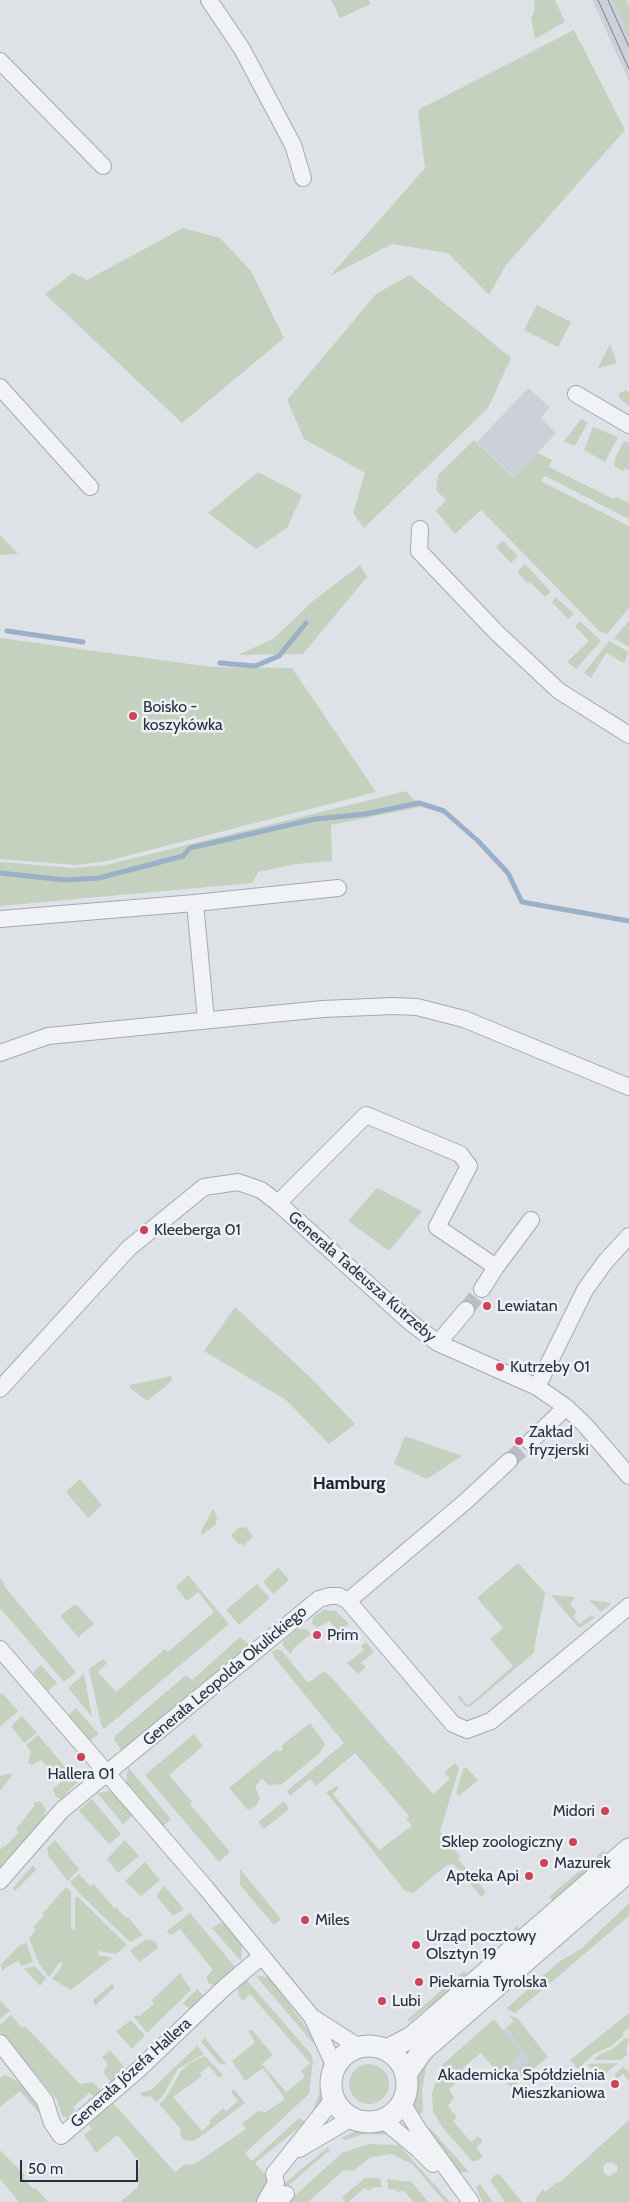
<!DOCTYPE html>
<meta charset="utf-8">
<style>
body{margin:0}
#map{position:relative;width:629px;height:2202px;overflow:hidden;background:#dee2e7;font-family:Cabin,sans-serif}
canvas{display:block}
.scale{position:absolute;left:20px;top:2160px;width:118px;height:22px;box-sizing:border-box;border:2px solid #27303e;border-top:0;padding-left:6px;font-size:15px;line-height:18px;white-space:nowrap;color:#27303e;-webkit-text-stroke:4px #edf1f5;paint-order:stroke}
</style>
<div id="map">
<canvas width="629" height="2202"></canvas>
<div class="scale">50 m</div>
</div>
<script>
const g = document.querySelector('canvas').getContext('2d');
g.lineJoin = 'round';
function paint(path, color) { g.fillStyle = color; g.fill(path, 'evenodd'); }
const shape = rows => new Path2D(rows.map(r => 'M' + r).join(''));
function stroke(path, color, width, dash) { g.strokeStyle = color; g.lineWidth = width; g.lineCap = dash ? 'butt' : 'round'; g.setLineDash(dash || []); g.stroke(path); }
function write(font, color, halo, rows, align = 'center') {
  g.font = font + ' Cabin,sans-serif'; g.lineWidth = 5; g.setLineDash([]); g.textBaseline = 'middle'; g.strokeStyle = halo; g.fillStyle = color; for (const [text, x, y, turn = 0] of rows) {
    g.save(); g.translate(x, y); g.rotate((+turn || 0) * Math.PI / 180); g.textAlign = isNaN(turn) ? turn : align; if (halo) g.strokeText(text, 0, 0); g.fillText(text, 0, 0); g.restore();
  }
}
paint(shape([
 [592,0,612,0,629,37,629,81],
 [528,388,550,407,541,418,556,433,515,478,477,442],
 [516,2019,544,2054,509,2083,482,2050]
]), '#ccd1d9');
paint(shape([
 [331,0,369,0,371,4,340,18],
 [535,0,555,0,565,22,535,39,531,17,534,13],
 [612,0,626,0,629,6,629,37],
 [574,30,625,130,506,265,489,295,448,253,392,244,330,276,425,168,418,110],
 [183,228,220,238,251,271,284,338,182,423,45,294,73,273,87,280],
 [410,275,511,358,488,408,364,528,353,513,365,473,304,439,287,400,376,294],
 [537,305,571,322,558,347,524,330],
 [610,344,617,363,597,369],
 [626,390,629,393,629,406,621,400,618,394],
 [581,419,588,422,575,446,564,441],
 [593,427,618,437,605,462,584,450],
 [474,440,514,478,538,453,552,460,549,467,614,499,616,497,629,503,629,519,545,476,541,481,629,526,629,608,607,634,600,632,481,510,455,534,436,511,446,500,436,490,438,475],
 [624,441,629,443,629,470,625,468,623,471,614,466,615,458],
 [258,472,302,495,287,528,256,549,208,513],
 [0,535,18,554,0,555],
 [503,541,518,556,511,563,496,547],
 [525,564,551,592,545,597,530,582,528,584,517,572],
 [360,565,367,577,303,654,238,655,273,639,312,602],
 [556,597,574,614,568,619,552,602],
 [580,621,601,641,576,669,567,662,589,641,575,626],
 [629,621,629,647,614,638],
 [0,638,212,667,292,668,376,792,107,861,76,865,0,859],
 [609,641,629,652,624,663,606,653,591,678,584,673],
 [406,791,420,807,331,825,332,861,296,864,258,872,252,883,0,906,0,862,73,868,106,865],
 [377,1188,422,1211,389,1251,348,1221],
 [235,1307,312,1379,355,1424,329,1444,286,1400,204,1351],
 [171,1376,172,1381,147,1401,130,1388,130,1385],
 [405,1436,462,1456,427,1479,394,1464],
 [80,1479,102,1505,88,1518,66,1492],
 [213,1509,217,1516,216,1524,201,1536,202,1529],
 [246,1527,253,1537,243,1546,241,1543,239,1545,231,1535,238,1528],
 [518,1563,545,1593,534,1649,535,1652,470,1707,465,1706,458,1698,460,1695,465,1703,469,1705,513,1666,490,1639,503,1628,477,1598],
 [278,1567,289,1580,273,1594,263,1582],
 [188,1575,229,1624,104,1729,101,1725,89,1669,103,1659,107,1663,98,1672,116,1692,165,1649,168,1652,214,1612,198,1592,187,1601,176,1587],
 [0,1578,5,1584,4,1586,76,1672,64,1682,0,1608],
 [257,1584,270,1598,239,1625,226,1610],
 [551,1595,575,1597,570,1604,577,1612,573,1616,579,1624,591,1615,595,1618,579,1628],
 [589,1600,612,1603,601,1612],
 [74,1605,77,1605,94,1624,78,1637,60,1616],
 [324,1610,336,1611,349,1624,340,1633,329,1621,317,1628,312,1623,313,1617],
 [297,1629,306,1629,311,1634,294,1648,291,1654,283,1646,283,1641],
 [240,1637,251,1646,153,1730,136,1739,122,1751,114,1740,116,1735,186,1675,192,1680],
 [366,1642,374,1652,361,1663,366,1667,358,1674,347,1663,364,1650,361,1646],
 [276,1649,282,1651,308,1683,324,1671,333,1679,433,1794,450,1779,444,1772,455,1763,459,1768,440,1832,461,1857,458,1859,486,1892,481,1897,454,1864,447,1865,413,1893,405,1891,326,1792,337,1786,339,1788,333,1794,379,1850,412,1826,406,1819,409,1816,355,1753,316,1786,310,1779,290,1796,287,1791,344,1743,274,1657,272,1652],
 [41,1665,57,1683,48,1691,33,1672],
 [84,1674,92,1717,68,1688],
 [2,1693,18,1711,0,1727,0,1695],
 [76,1708,99,1734,90,1740,68,1715],
 [22,1716,37,1733,24,1743,11,1726],
 [310,1723,324,1742,325,1745,320,1753,282,1784,269,1785,262,1779,255,1786,260,1799,256,1806,248,1810,229,1788,277,1749,280,1752,283,1749,281,1746],
 [194,1734,203,1746,169,1775,192,1802,190,1804,230,1852,219,1862,145,1775],
 [38,1735,78,1782,61,1799,56,1797,53,1789,61,1782,41,1760,32,1765,28,1763,31,1751,26,1745],
 [128,1767,171,1819,162,1827,126,1782],
 [466,1767,478,1780,459,1796,456,1793,463,1770],
 [6,1774,13,1774,0,1791,0,1776],
 [110,1791,134,1814,123,1824,97,1793],
 [92,1799,121,1834,109,1844,80,1812,79,1810],
 [40,1801,46,1809,44,1818,0,1870,0,1850,3,1846,5,1847,19,1832,16,1829,35,1805,33,1803],
 [284,1801,289,1809,264,1829,258,1822],
 [55,1840,79,1869,68,1881,49,1857,47,1848],
 [125,1840,139,1856,118,1873,107,1859],
 [604,1850,608,1854,554,1902,549,1897],
 [145,1862,160,1880,141,1896,125,1881],
 [33,1865,36,1870,15,1891,13,1888],
 [240,1869,281,1919,274,1925,240,1885],
 [79,1874,90,1886,94,1884,114,1908,116,1907,126,1918,128,1917,143,1935,130,1942,80,1894,70,1882],
 [164,1886,184,1909,173,1916,156,1896],
 [66,1887,71,1892,71,1929,75,1929,75,1897,78,1897,127,1945,116,1954,98,1951,98,1955,112,1958,71,1990,52,1979,63,1964,60,1962,49,1977,39,1964,29,1938,36,1930,33,1927,44,1916,42,1914],
 [629,1903,629,1916,515,2013,509,2010,507,2008,560,1961,581,1949],
 [190,1913,236,1968,216,1986,209,1984,207,1980,207,1976,213,1970,180,1929,173,1934,168,1934,167,1931],
 [220,1923,226,1924,242,1946,241,1961,212,1928],
 [517,1926,522,1931,503,1947,498,1942],
 [146,1939,155,1941,158,1948,139,1962,130,1951],
 [26,1942,33,1962,22,1966,18,1961,2,1970,1,1964,21,1944,23,1945],
 [35,1966,46,1978,40,1986,24,1969],
 [464,1971,468,1977,409,2022,407,2020],
 [180,1973,191,1990,147,2033,134,2017,137,2015,139,2016,154,2004,152,2000],
 [255,1975,270,1978,316,2041,313,2043],
 [245,1978,311,2054,313,2061,309,2094,245,2153,252,2161,299,2118,306,2122,255,2163,271,2181,260,2202,120,2202,138,2187,138,2181,136,2178,139,2175,136,2172,139,2169,140,2162,117,2135,96,2153,84,2135,92,2129,89,2125,112,2102,175,2172,185,2164,193,2165,246,2129,242,2123,259,2111,266,2112,285,2099,263,2068,245,2081,232,2061,255,2042,248,2030,252,2030,273,2055,262,2064,286,2092,305,2077,301,2071,310,2063,250,1994,243,2001,239,1996,237,1986],
 [112,1984,115,1987,95,2006,93,2000],
 [197,1989,202,1994,202,2000,190,2009,183,2003],
 [0,2000,10,2011,0,2019],
 [629,2013,629,2028,623,2032,623,2036,611,2046,594,2054,578,2069,570,2060],
 [11,2015,22,2028,25,2026,80,2084,92,2082,102,2091,95,2097,89,2093,73,2107,76,2112,66,2118,62,2116,57,2100,0,2032,0,2025],
 [509,2015,518,2019,548,2057,511,2088,481,2053,462,2069,466,2073,449,2089,454,2098,448,2106,457,2118,453,2121,471,2142,478,2136,483,2141,476,2148,483,2156,477,2161,472,2161,443,2128,433,2112,432,2093,442,2065,494,2019,521,2053,508,2064,515,2072,530,2060,507,2028,514,2021],
 [131,2020,145,2035,132,2049,116,2031],
 [205,2038,227,2065,219,2063,201,2042],
 [625,2038,629,2038,626,2051,628,2054,621,2060,594,2060,600,2054,613,2049],
 [197,2046,204,2054,178,2069,162,2097,156,2102,151,2096,143,2097,140,2093,151,2090],
 [110,2050,125,2068,124,2074,115,2083,111,2082,105,2075,104,2070,108,2064,102,2057],
 [320,2050,326,2063,323,2075,323,2097,316,2111,314,2106,319,2095,323,2061],
 [205,2056,223,2075,219,2078,209,2066,200,2073,202,2076,173,2097,202,2131,211,2123,209,2121,223,2108,226,2111,238,2101,231,2092,234,2089,245,2103,200,2137,193,2141,184,2140,180,2135,181,2129,159,2104,165,2099,181,2071,190,2063],
 [427,2062,422,2090,423,2111,417,2118,413,2109,416,2077],
 [618,2063,600,2078,588,2065,589,2064],
 '349 2084a20 20 0 1 1 40 0a20 20 0 1 1-40 0Z',
 [623,2067,629,2072,629,2081,623,2074,617,2079,614,2075],
 [4,2075,21,2082,40,2106,40,2110,38,2112,20,2091,0,2107,0,2078],
 [629,2120,629,2202,537,2202,535,2200,543,2189,545,2192,557,2182,559,2183],
 [611,2162,617,2166,617,2171,610,2176,605,2174,603,2168,605,2164],
 [430,2128,469,2172,460,2172,456,2169,426,2131],
 [358,2130,383,2131,394,2135,363,2134,346,2140,341,2138],
 [368,2144,399,2145,450,2202,445,2202,412,2164,391,2154,371,2157,353,2171,344,2170,308,2202,279,2202,291,2199,342,2153],
 [328,2147,330,2150,282,2191,279,2188],
 [0,2150,25,2175,23,2177,33,2189,35,2187,48,2202,19,2202,0,2179],
 [496,2174,500,2175,522,2202,505,2202,491,2182,492,2178],
 [365,2178,380,2178,382,2187,371,2188,371,2191,364,2188,349,2202,345,2202,342,2197],
 [387,2179,412,2182,428,2202,414,2202,404,2191,397,2192,397,2190,388,2189],
 [480,2184,493,2202,483,2202,481,2199,476,2187]
]), '#c4d1bf');
stroke(shape([
 [7,631,83,642],
 [220,663,255,666,279,656,306,623],
 [0,873,65,880,99,878,183,856,190,848,315,819,365,814,419,803,444,811,478,841,508,873,522,902,629,921]
]), '#99b0c7', 5);
stroke(shape([
 [466,1310,482,1289],
 [509,1461,530,1442]
]), '#b9bec5', 16, [16, 8]);
const minor = shape([
 [209,0,242,49,293,145,303,178],
 [0,61,103,166],
 [0,387,90,487],
 [576,394,629,425],
 [420,529,419,551,497,633,559,691,629,735],
 [195,903,206,1020],
 [0,919,195,903,338,888],
 [0,1053,48,1036,323,1009,393,1006,417,1007,464,1019,629,1087],
 [278,1203,366,1115,460,1154,469,1166,437,1227,496,1267,482,1289],
 [496,1267,531,1220],
 [438,1343,466,1310],
 [537,1387,585,1290,605,1262,629,1236],
 [0,1389,129,1248,204,1187,238,1182,261,1190,278,1203,410,1322,438,1343,537,1387,566,1407,585,1425,629,1476],
 [530,1442,566,1407],
 [348,1601,466,1501,509,1461],
 [0,1649,205,1887,312,2017,335,2067],
 [0,1881,62,1810,319,1599,330,1596,339,1596,348,1601,453,1724,467,1730,491,1721,629,1606],
 [312,2017,359,2047],
 [0,2043,45,2101,52,2123,61,2136,137,2071,225,1987,262,1956],
 [402,2103,418,2129,471,2202],
 [382,2119,418,2149,433,2164],
 [299,2149,352,2118],
 [265,2202,276,2183,274,2174,328,2106,333,2095],
 [274,2202,286,2194]
]);
const tertiary = shape([
 '331 2084a38 38 0 1 1 76 0a38 38 0 1 1-76 0Z',
 [387,2050,412,2037,629,1849],
 [406,2074,423,2050,629,1871]
]);
stroke(minor, '#a3a9b1', 18);
stroke(tertiary, '#a3a9b1', 23);
stroke(minor, '#f0f2f6', 16);
stroke(tertiary, '#f0f2f6', 21);
stroke(shape([
 [598,0,629,69],
 [608,0,629,47]
]), '#788191', 1);
for (const [x, y, r, color] of [
 [133,716,5,"#cc435a"],
 [144,1230,5,"#cc435a"],
 [487,1306,5,"#cc435a"],
 [500,1367,5,"#cc435a"],
 [519,1441,5,"#cc435a"],
 [317,1635,5,"#cc435a"],
 [81,1757,5,"#cc435a"],
 [605,1811,5,"#cc435a"],
 [573,1842,5,"#cc435a"],
 [544,1863,5,"#cc435a"],
 [529,1876,5,"#cc435a"],
 [305,1920,5,"#cc435a"],
 [416,1945,5,"#cc435a"],
 [419,1982,5,"#cc435a"],
 [382,2001,5,"#cc435a"],
 [615,2084,5,"#cc435a"]
]) { const dot = new Path2D(); dot.arc(x, y, r, 0, 2 * Math.PI); g.fillStyle = color; g.fill(dot); stroke(dot, '#edf1f5', 2); }
write('16px', '#27303e', '#edf1f5', [
 ["Boisko -",143,707],
 ["koszykówka",143,725],
 ["Kleeberga 01",154,1230],
 ["Lewiatan",497,1306],
 ["Kutrzeby 01",510,1367],
 ["Zakład",529,1432],
 ["fryzjerski",529,1450],
 ["Prim",327,1635],
 ["Hallera 01",81,1774,"center"],
 ["Midori",595,1811,"right"],
 ["Sklep zoologiczny",563,1842,"right"],
 ["Mazurek",554,1863],
 ["Apteka Api",519,1876,"right"],
 ["Miles",315,1920],
 ["Urząd pocztowy",426,1936],
 ["Olsztyn 19",426,1954],
 ["Piekarnia Tyrolska",429,1982],
 ["Lubi",392,2001],
 ["Akademicka Spółdzielnia",605,2075,"right"],
 ["Mieszkaniowa",605,2093,"right"]
], 'left');
write('16px', '#27303e', '#edf1f5', [
 ["Generała Tadeusza Kutrzeby",362,1277,41],
 ["Generała Leopolda Okulickiego",225,1676,-40],
 ["Generała Józefa Hallera",131,2073,-42]
]);
write('bold 18px', '#1a212f', '#edf1f5', [
 ["Hamburg",349,1484]
]);
</script>
